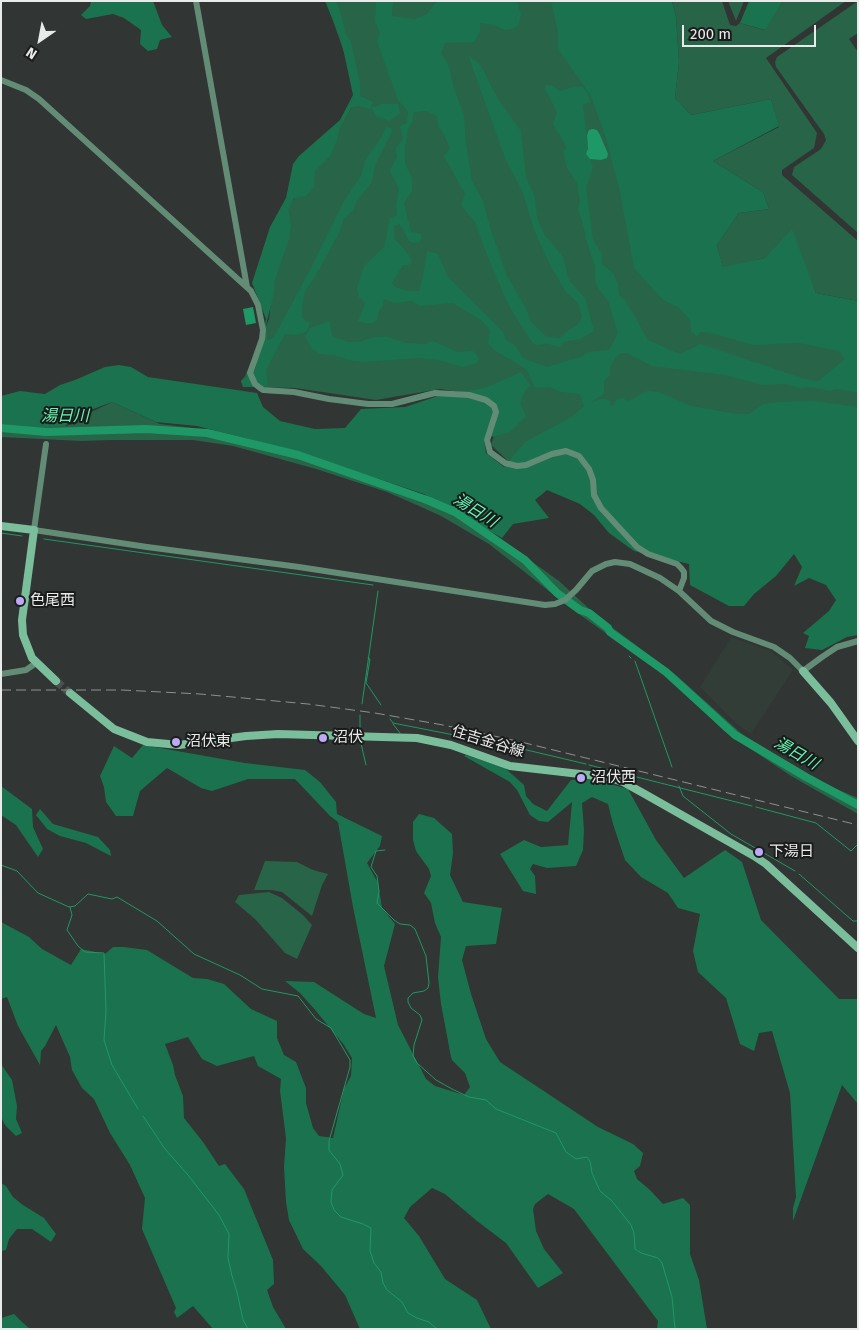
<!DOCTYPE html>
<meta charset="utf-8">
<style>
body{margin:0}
#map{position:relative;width:859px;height:1330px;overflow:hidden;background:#313533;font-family:"Fira Sans",sans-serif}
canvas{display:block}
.frame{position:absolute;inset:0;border:2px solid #e8ebe9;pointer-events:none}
.north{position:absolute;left:15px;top:15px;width:50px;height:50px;-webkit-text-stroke:4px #1a1c1b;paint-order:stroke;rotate:213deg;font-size:14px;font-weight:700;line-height:20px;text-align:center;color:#e8ebe9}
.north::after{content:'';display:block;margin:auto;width:18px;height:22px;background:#e8ebe9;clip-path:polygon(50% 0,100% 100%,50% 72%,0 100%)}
.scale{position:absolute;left:682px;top:25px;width:134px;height:22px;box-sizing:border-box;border:2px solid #e8ebe9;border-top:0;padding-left:6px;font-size:15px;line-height:18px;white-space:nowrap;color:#e8ebe9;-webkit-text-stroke:4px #1a1c1b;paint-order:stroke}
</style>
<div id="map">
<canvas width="859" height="1330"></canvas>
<div class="frame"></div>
<div class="north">N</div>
<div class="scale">200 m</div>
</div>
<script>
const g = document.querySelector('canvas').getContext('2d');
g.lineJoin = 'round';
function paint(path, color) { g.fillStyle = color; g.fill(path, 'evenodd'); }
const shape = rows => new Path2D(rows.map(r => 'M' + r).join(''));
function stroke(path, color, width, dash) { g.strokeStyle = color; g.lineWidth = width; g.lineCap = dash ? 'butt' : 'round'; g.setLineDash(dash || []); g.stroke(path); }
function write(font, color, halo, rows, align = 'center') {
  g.font = font + ' "Fira Sans","Noto Sans JP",sans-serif'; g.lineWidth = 4; g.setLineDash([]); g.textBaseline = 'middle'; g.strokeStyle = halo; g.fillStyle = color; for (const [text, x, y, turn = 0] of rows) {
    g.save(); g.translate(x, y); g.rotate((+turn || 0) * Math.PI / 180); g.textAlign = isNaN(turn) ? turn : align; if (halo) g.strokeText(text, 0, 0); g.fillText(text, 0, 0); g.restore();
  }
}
paint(shape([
 [731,637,771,651,793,670,751,734,738,725,700,687]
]), '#323d37');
paint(shape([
 [326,1,583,1,663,252,858,327,858,432,524,462,507,460,491,445,498,422,473,394,440,389,376,400,295,388,243,387,241,381,245,376,269,319,279,222,356,101,347,61],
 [672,1,722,1,730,25,736,26,740,23,764,30,783,1,846,1,766,58,817,133,814,148,782,170,782,175,858,241,858,301,816,293,808,274,765,258,723,268,717,245,739,213,769,209,763,192,713,161,779,127,771,99,691,115,675,98,679,62,676,17],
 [728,1,744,1,736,21],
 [858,1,858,33,849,39,858,52,858,233,792,175,794,167,821,149,826,140,824,134,776,67,775,62,777,57],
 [112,402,160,424,218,431,304,454,358,471,428,497,458,512,509,545,559,581,597,616,676,675,742,734,818,781,858,798,858,814,791,776,724,731,680,688,663,674,569,607,489,544,441,516,419,506,387,492,316,469,233,446,193,440,111,440,81,441,1,437,1,424,25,426,65,426,78,423,77,419],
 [265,861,297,862,313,870,328,874,322,885,312,916,282,892,272,890,254,890],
 [269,892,282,898,303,915,312,925,297,959,285,953,255,919,235,902,239,895]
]), '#276448');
paint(shape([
 [91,1,153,1,162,25,172,37,160,40,157,49,148,51,140,44,141,30,124,18,113,14,86,19,81,15,90,6],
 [325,1,336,1,340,11,346,34,351,42,360,83,360,96,373,102,371,107,377,106,381,104,398,104,400,113,390,121,376,116,371,107,369,109,359,106,352,107,339,129,338,137,331,155,315,171,314,187,306,196,294,198,288,210,291,225,289,239,274,283,274,293,266,325,267,341,274,337,310,270,345,199,361,176,365,161,382,136,386,127,393,129,375,165,372,182,356,202,353,211,344,218,339,233,315,277,305,291,302,308,302,318,310,323,307,331,297,335,285,334,266,370,268,386,243,387,241,381,255,370,266,319,252,283,270,227,286,198,293,164,299,156,340,120,353,95,341,39],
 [376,1,393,1,392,16,415,19,427,14,437,1,517,1,521,14,519,24,513,29,505,30,494,25,481,23,480,26,480,32,474,42,445,43,441,53,448,64,454,88,464,115,466,144,472,181,483,201,490,227,507,276,526,308,531,322,547,337,560,338,567,331,578,324,582,317,578,303,566,292,551,267,534,230,523,193,505,158,468,55,481,66,498,99,521,131,526,177,535,197,537,218,544,234,563,257,569,280,585,298,594,331,580,339,564,342,559,347,548,344,536,345,532,342,514,314,507,302,485,250,475,222,461,205,465,194,444,156,450,148,443,133,438,126,437,116,425,111,414,112,412,122,408,129,405,148,405,163,412,178,412,191,404,203,411,232,422,234,420,242,413,243,409,241,400,224,394,226,394,238,409,255,412,262,409,265,403,265,392,283,395,287,408,291,419,291,423,277,427,251,438,254,448,277,503,332,506,340,515,345,523,358,547,367,580,357,589,352,609,350,618,333,608,301,598,288,595,280,595,267,586,239,583,224,578,210,580,202,577,183,567,168,563,151,567,148,553,124,557,112,545,89,546,85,551,85,560,91,576,86,583,87,588,94,591,102,583,105,588,149,593,168,586,187,593,240,602,254,601,263,613,273,618,284,619,295,625,300,633,313,648,340,680,354,701,344,808,380,818,381,845,359,839,351,799,343,753,345,715,334,700,332,697,337,691,331,690,320,678,307,663,300,634,268,620,192,606,138,591,96,558,49,558,32,551,1,672,1,676,17,679,62,675,98,691,115,771,99,779,126,713,161,763,192,769,209,739,213,717,245,723,267,765,258,792,229,816,293,858,301,858,393,837,389,830,391,811,387,799,388,785,384,762,385,725,375,652,366,627,353,621,353,616,357,610,367,610,375,604,381,604,394,590,403,600,399,607,399,610,402,610,405,613,406,617,399,623,398,628,401,647,391,659,392,691,406,737,414,749,414,763,404,779,402,815,401,858,407,858,635,847,637,822,650,805,648,809,636,803,633,829,611,836,600,826,585,809,578,794,586,802,567,794,554,776,576,754,594,744,606,729,606,690,585,689,564,634,551,609,533,594,515,580,504,547,490,535,500,549,518,513,524,502,538,424,494,295,451,197,426,156,422,112,402,72,417,71,421,65,426,42,428,1,424,1,396,20,391,45,394,60,385,75,380,105,367,119,365,131,367,148,377,257,393,263,407,280,421,315,429,345,428,361,409,405,407,438,396,485,388,521,372,531,386,526,389,520,403,526,416,510,432,484,439,486,453,504,467,525,442,573,416,584,406,580,394,561,392,550,387,535,388,526,369,494,350,488,343,490,330,481,320,452,303,421,306,411,301,394,303,384,299,383,306,380,309,377,320,373,323,364,323,358,321,365,303,359,297,357,288,364,266,384,247,390,218,397,215,396,206,399,189,390,171,397,157,396,148,403,139,400,126,407,123,408,112,398,100,377,41,380,33,375,21],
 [749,1,783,1,765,30,740,23],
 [330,321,332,336,348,342,360,342,367,339,377,337,388,337,406,343,426,344,433,341,458,352,473,351,479,358,477,363,463,367,438,360,419,358,362,362,348,360,334,355,320,354,312,349,305,336,310,328],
 [143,745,245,763,305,770,320,782,336,802,337,814,382,836,380,846,367,863,378,883,382,908,395,924,384,966,398,1025,426,1079,435,1086,464,1095,470,1087,465,1073,452,1060,451,1057,441,1004,438,977,441,937,435,923,431,903,424,893,431,876,429,869,416,851,413,840,413,822,419,814,434,818,452,834,453,853,450,875,463,902,502,908,496,944,466,946,462,960,471,994,486,1039,500,1062,598,1127,633,1144,643,1153,640,1166,634,1171,637,1179,650,1190,663,1204,683,1198,690,1205,690,1254,699,1280,707,1329,657,1329,658,1321,574,1209,548,1194,535,1204,533,1209,536,1231,544,1249,563,1273,538,1288,506,1243,477,1221,445,1194,432,1188,410,1207,404,1218,419,1236,445,1279,477,1300,491,1329,360,1329,345,1295,321,1266,303,1249,289,1220,286,1202,284,1167,286,1138,280,1091,281,1079,258,1066,254,1056,217,1066,202,1059,188,1037,165,1044,173,1065,175,1075,183,1096,184,1118,203,1142,219,1166,225,1164,244,1189,273,1260,274,1284,267,1290,273,1307,286,1329,213,1329,193,1306,177,1318,174,1312,176,1308,142,1229,145,1198,130,1165,110,1133,94,1099,82,1088,72,1070,70,1057,56,1025,45,1046,41,1051,40,1065,18,1026,7,997,1,999,1,922,29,937,42,949,71,965,81,949,105,954,113,947,124,947,147,950,193,978,207,979,224,984,251,1009,277,1021,277,1038,284,1055,296,1062,306,1088,306,1103,313,1128,319,1136,333,1138,344,1089,351,1076,352,1058,344,1045,316,1011,300,993,285,981,314,982,364,1014,376,1018,353,907,338,822,330,816,295,779,248,779,212,791,201,788,167,768,140,791,133,816,116,816,106,802,104,787,100,776,114,746,132,758],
 [466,755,505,768,524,785,526,796,533,804,547,811,571,780,592,779,628,789,656,840,684,878,725,850,742,862,761,920,839,999,858,999,858,1104,842,1085,793,1221,793,1208,796,1197,790,1093,772,1031,759,1033,754,1051,740,1044,726,998,698,972,693,951,700,914,678,908,668,893,641,877,625,860,613,824,608,804,592,797,582,803,584,830,583,850,576,866,547,868,533,864,530,869,535,876,536,894,523,891,500,854,524,840,541,847,568,845,572,802,548,822,539,821,530,815,517,790,510,782,464,756],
 [1,786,32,809,33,827,43,849,38,857,16,825,1,815],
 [40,809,53,824,98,837,110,850,111,856,86,843,60,836,47,829,36,815],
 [1,1064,12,1080,17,1106,16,1119,22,1133,16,1136,5,1125,1,1117],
 [1,1183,6,1186,13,1197,23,1205,44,1218,56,1234,51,1242,32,1229,17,1229,9,1239,6,1250,1,1251],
 [14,1314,22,1322,30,1329,1,1329,1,1318]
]), '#1a734e');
paint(shape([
 [593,129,597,130,600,135,608,154,607,158,601,160,590,159,586,154,588,149,587,135,589,130],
 [253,307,256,323,246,325,243,309]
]), '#1f9867');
stroke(shape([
 [1,533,22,536],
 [44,539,373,585],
 [629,656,631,658],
 [368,658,370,659,366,683,381,705],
 [635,661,672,767],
 [362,704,378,591],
 [360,715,360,733],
 [390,719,393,723,510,746],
 [393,724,400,733],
 [360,739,366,765],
 [514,747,586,764],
 [589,765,752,806],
 [679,786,683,796,731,834,795,871],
 [756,807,816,823,851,851,858,844],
 [385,850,376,851,371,867,377,876,379,891,377,903,394,920,400,924,410,925,415,929,426,956,429,983,428,988,424,991,413,993,408,998,408,1002,411,1008,420,1015,422,1020,414,1045,413,1056,417,1063,436,1080,452,1089,469,1097,486,1100,496,1109,556,1133,566,1152,576,1159,587,1157,590,1161,592,1173,600,1191,612,1201,631,1225,634,1233,635,1249,641,1253,658,1258,662,1263,672,1297,675,1329],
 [1,865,17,871,38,893,69,907,75,906,88,894,112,899,117,897,157,921,194,954,240,975,262,989,298,996,316,1019,331,1028,350,1060,350,1067,329,1141,329,1150,340,1164,343,1175,332,1190,331,1202,334,1210,341,1217,363,1224,371,1228,370,1251,374,1263,381,1272,383,1283,387,1290,402,1302,408,1313,417,1318,429,1322,437,1329],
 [799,874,853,921,858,921],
 [70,907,72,915,67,930,78,946,85,952,104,953,106,1011,104,1040,112,1065,138,1109],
 [143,1116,165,1149,188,1175,219,1215,229,1234,228,1258,232,1276,237,1292,243,1320,248,1329]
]), '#1f9867', 1);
stroke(shape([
 [1,428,46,432,146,429,207,433,298,455,427,500,455,512,525,560,557,593,580,610,589,613,608,628,610,632,666,672,735,735,806,777,858,805]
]), '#1f9867', 8);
stroke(shape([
 [56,681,70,693]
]), '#4c504e', 8, [8, 4]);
stroke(shape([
 [196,1,247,287],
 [1,80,26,90,39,99,251,291,258,305,263,330,262,339,250,373,255,384,260,388,263,390,294,392,329,399,368,404,392,404,435,393,469,395,486,400,494,406,496,412,487,440,490,452,505,463,517,466,526,465,552,454,566,451,579,456,589,469,593,480,594,495,601,508,637,547,648,554,677,564,681,568,684,572,684,578,679,591],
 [46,444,34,530,147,547,299,567,545,605,555,604,565,600,576,590,592,571,606,564,615,562,630,564,660,578,679,591,711,621,733,632,774,647,790,658,803,671,822,657,837,647,858,641],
 [1,674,26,670,36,663]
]), '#638c76', 6);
stroke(shape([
 [1,526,34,530,22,620,23,635,32,658,56,681],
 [803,671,831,703,858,741],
 [70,693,114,729,147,742,179,745,246,736,278,734,417,738,451,745,510,766,606,777,623,782,643,793,754,856,766,864,858,948]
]), '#7bbe9b', 8);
stroke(shape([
 [1,690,122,690,200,694,308,704,375,713,443,725,517,741,858,825]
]), '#8e918f', 1, [10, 5]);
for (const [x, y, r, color] of [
 [20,601,5,"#bda9f5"],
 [323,738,5,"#bda9f5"],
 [176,742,5,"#bda9f5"],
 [581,778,5,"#bda9f5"],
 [759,852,5,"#bda9f5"]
]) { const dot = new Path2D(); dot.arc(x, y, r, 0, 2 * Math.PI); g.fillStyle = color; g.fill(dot); stroke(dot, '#1a1c1b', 2); }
write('15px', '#e8ebe9', '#1a1c1b', [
 ["色尾西",30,601],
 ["沼伏",333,738],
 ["沼伏東",186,742],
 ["沼伏西",591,778],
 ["下湯日",769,852]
], 'left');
write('15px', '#e8ebe9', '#1a1c1b', [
 ["住吉金谷線",488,742,17]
]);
write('italic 16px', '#65f6b4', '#1a1c1b', [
 ["湯日川",65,417],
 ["湯日川",475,511,32],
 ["湯日川",796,754,30]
]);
</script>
